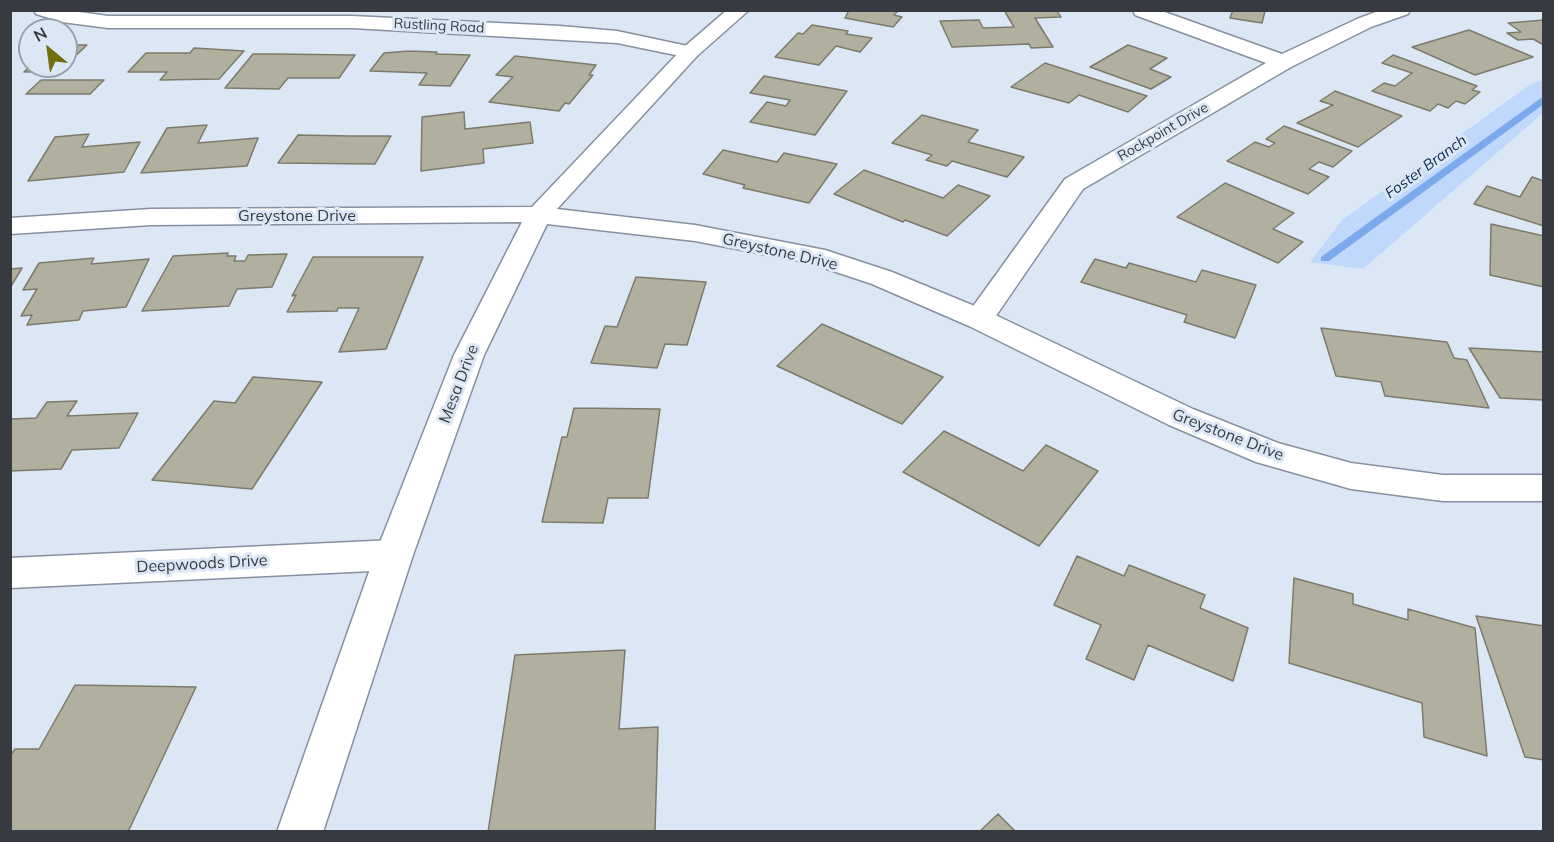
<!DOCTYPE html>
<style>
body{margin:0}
#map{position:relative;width:1554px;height:842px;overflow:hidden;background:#dce7f6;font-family:Mulish,sans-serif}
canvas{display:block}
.frame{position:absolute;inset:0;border:12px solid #373b41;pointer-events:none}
.north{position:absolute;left:18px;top:18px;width:60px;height:60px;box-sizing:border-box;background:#dce7f6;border:2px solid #9aa2ae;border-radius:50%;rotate:331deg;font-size:16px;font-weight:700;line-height:24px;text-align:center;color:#373b41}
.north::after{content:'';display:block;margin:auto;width:21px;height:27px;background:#746e0c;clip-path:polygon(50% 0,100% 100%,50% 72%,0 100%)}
</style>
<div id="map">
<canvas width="1554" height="842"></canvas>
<div class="frame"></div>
<div class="north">N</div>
</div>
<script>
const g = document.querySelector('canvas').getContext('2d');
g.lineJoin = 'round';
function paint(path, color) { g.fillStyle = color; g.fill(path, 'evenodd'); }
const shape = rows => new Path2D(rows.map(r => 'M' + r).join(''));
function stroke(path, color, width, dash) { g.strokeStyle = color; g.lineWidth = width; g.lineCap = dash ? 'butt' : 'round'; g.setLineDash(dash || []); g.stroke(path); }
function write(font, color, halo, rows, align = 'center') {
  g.font = font + ' Mulish,sans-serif'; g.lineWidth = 6; g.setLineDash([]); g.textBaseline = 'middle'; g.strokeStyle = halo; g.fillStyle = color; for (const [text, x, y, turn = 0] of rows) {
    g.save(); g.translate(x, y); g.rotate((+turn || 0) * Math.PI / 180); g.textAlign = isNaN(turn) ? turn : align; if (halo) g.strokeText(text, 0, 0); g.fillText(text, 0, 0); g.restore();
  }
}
paint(shape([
 [1543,80,1543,113,1363,269,1310,262,1342,220,1531,84]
]), '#bfd8fb');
paint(shape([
 [1541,98,1544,98,1544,104,1329,261,1321,261,1321,257,1541,98]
]), '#7aa9ec');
const building = shape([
 [849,10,899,10,894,15,902,17,893,27,845,18,849,10],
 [1004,10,1056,10,1061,17,1035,18,1053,47,1031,48,1029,44,952,47,940,21,979,20,983,28,1014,27,1004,10],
 [1233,10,1262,10,1265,11,1262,23,1230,18,1233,10],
 [1544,20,1544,45,1533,39,1518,40,1507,33,1521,32,1508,23,1544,20],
 [812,25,848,31,846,34,872,38,860,52,836,46,819,65,775,57,798,33,803,34,812,25],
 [1469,30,1533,57,1475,75,1412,47,1469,30],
 [66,45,87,45,66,65,66,45],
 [1128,45,1167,58,1150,69,1171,77,1151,89,1090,67,1128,45],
 [194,48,244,51,219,79,160,80,167,72,128,72,146,53,190,53,194,48],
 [409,51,437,52,436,54,470,55,450,86,419,85,427,73,370,71,384,53,409,51],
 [253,54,275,54,355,55,339,78,288,78,279,89,225,88,253,54],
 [1393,55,1477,86,1472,90,1480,92,1465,104,1456,101,1448,108,1438,104,1430,111,1372,91,1384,83,1395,86,1412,73,1382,63,1393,55],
 [515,56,596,65,589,75,593,75,569,104,565,103,559,111,489,102,513,77,496,75,515,56],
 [1045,63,1147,96,1128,112,1079,95,1069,103,1011,87,1045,63],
 [30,66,65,66,60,71,24,72,30,66],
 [764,76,807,84,847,91,815,135,750,122,767,102,786,106,790,100,750,93,764,76],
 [41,80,104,80,90,94,26,94,41,80],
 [1335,91,1402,116,1358,147,1297,123,1333,105,1320,101,1335,91],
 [464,112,465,129,530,122,533,143,483,149,484,163,421,171,422,117,464,112],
 [922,115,978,130,968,142,1024,157,1007,177,952,161,947,166,926,160,932,155,892,143,922,115],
 [207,125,198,143,258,138,247,166,141,173,167,128,207,125],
 [1284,126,1352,151,1333,167,1319,162,1309,169,1329,177,1308,194,1227,161,1255,142,1269,147,1275,143,1266,139,1284,126],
 [89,134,82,147,140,142,124,172,28,181,55,137,89,134],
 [298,135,350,136,391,136,375,164,278,163,298,135],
 [723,150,777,162,784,153,837,164,809,203,743,188,745,185,703,174,723,150],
 [864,170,943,198,958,185,990,196,947,236,905,220,903,222,834,194,864,170],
 [1532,177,1544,181,1544,226,1474,204,1487,186,1520,197,1532,177],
 [1225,183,1294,213,1273,229,1303,242,1278,263,1177,217,1225,183],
 [1491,224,1544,236,1544,287,1490,275,1491,224],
 [228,253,227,256,236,256,234,261,245,261,248,255,287,254,272,287,237,289,229,306,142,311,173,256,228,253],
 [313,257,423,257,386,349,339,352,359,308,338,308,337,311,287,312,296,295,292,296,313,257],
 [94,258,91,264,149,259,126,307,83,311,79,320,27,325,32,315,21,316,37,289,23,290,39,263,94,258],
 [1095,259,1126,268,1129,263,1196,282,1202,270,1256,285,1235,338,1184,322,1187,315,1081,282,1095,259],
 [22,268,10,288,10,269,22,268],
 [636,277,706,282,687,345,665,344,657,368,591,363,605,326,617,327,636,277],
 [822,324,925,369,943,377,902,424,777,366,822,324],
 [1321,328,1447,342,1454,358,1467,360,1489,408,1385,396,1381,382,1336,376,1321,328],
 [1469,348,1544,352,1544,400,1500,398,1469,348],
 [253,377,322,382,252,489,152,480,214,401,235,403,253,377],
 [77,401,67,416,138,413,119,448,72,450,61,469,10,471,11,419,36,418,47,402,77,401],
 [574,408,660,409,648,498,608,498,603,523,542,522,562,437,567,437,574,408],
 [944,431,1023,471,1046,445,1098,471,1039,546,903,472,944,431],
 [1077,556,1124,576,1129,565,1205,595,1200,608,1248,628,1233,681,1148,645,1134,680,1086,659,1101,625,1054,605,1077,556],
 [1294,578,1353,594,1353,604,1408,620,1408,609,1475,628,1487,756,1424,737,1422,703,1289,663,1294,578],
 [1476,616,1544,626,1544,760,1525,757,1476,616],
 [625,650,619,729,658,727,655,832,488,832,515,655,625,650],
 [75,685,196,687,128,832,10,832,10,756,15,749,39,749,75,685],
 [998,814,1016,832,979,832,998,814]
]);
paint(building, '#b1b09f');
stroke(building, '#7c7b6b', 1.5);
const street = shape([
 [34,10,65,10,108,16,352,16,560,26,617,31,697,48,700,52,697,56,690,58,617,43,352,28,108,28,62,22,36,14,34,10],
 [1133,10,1159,10,1282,54,1357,19,1381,10,1410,10,1408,14,1371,27,1291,67,1083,189,989,326,979,328,969,326,964,319,1065,179,1266,63,1135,15,1133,10],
 [394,540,407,545,413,555,407,565,394,570,10,588,10,558,394,540]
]);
const secondary = shape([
 [727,10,749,10,697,56,557,209,695,225,825,250,892,272,989,312,1193,409,1278,443,1351,463,1443,475,1544,475,1544,501,1443,501,1351,489,1256,462,1169,425,969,326,872,284,809,263,695,241,547,224,484,355,413,555,323,832,277,832,375,555,454,355,522,222,151,225,10,234,10,218,151,209,532,207,683,48,727,10]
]);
stroke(street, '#86909e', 3);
stroke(secondary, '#86909e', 3);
paint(street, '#fff');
paint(secondary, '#fff');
write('14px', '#373b41', '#dce7f6', [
 ["Rustling Road",439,26,3],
 ["Rockpoint Drive",1163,132,-30]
]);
write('italic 15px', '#0a2852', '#dce7f6', [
 ["Foster Branch",1426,167,-36]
]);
write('16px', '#373b41', '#dce7f6', [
 ["Greystone Drive",297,216],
 ["Greystone Drive",780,252,13],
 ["Mesa Drive",459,384,-69],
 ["Greystone Drive",1228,435,21],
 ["Deepwoods Drive",202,564,-3]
]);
</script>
